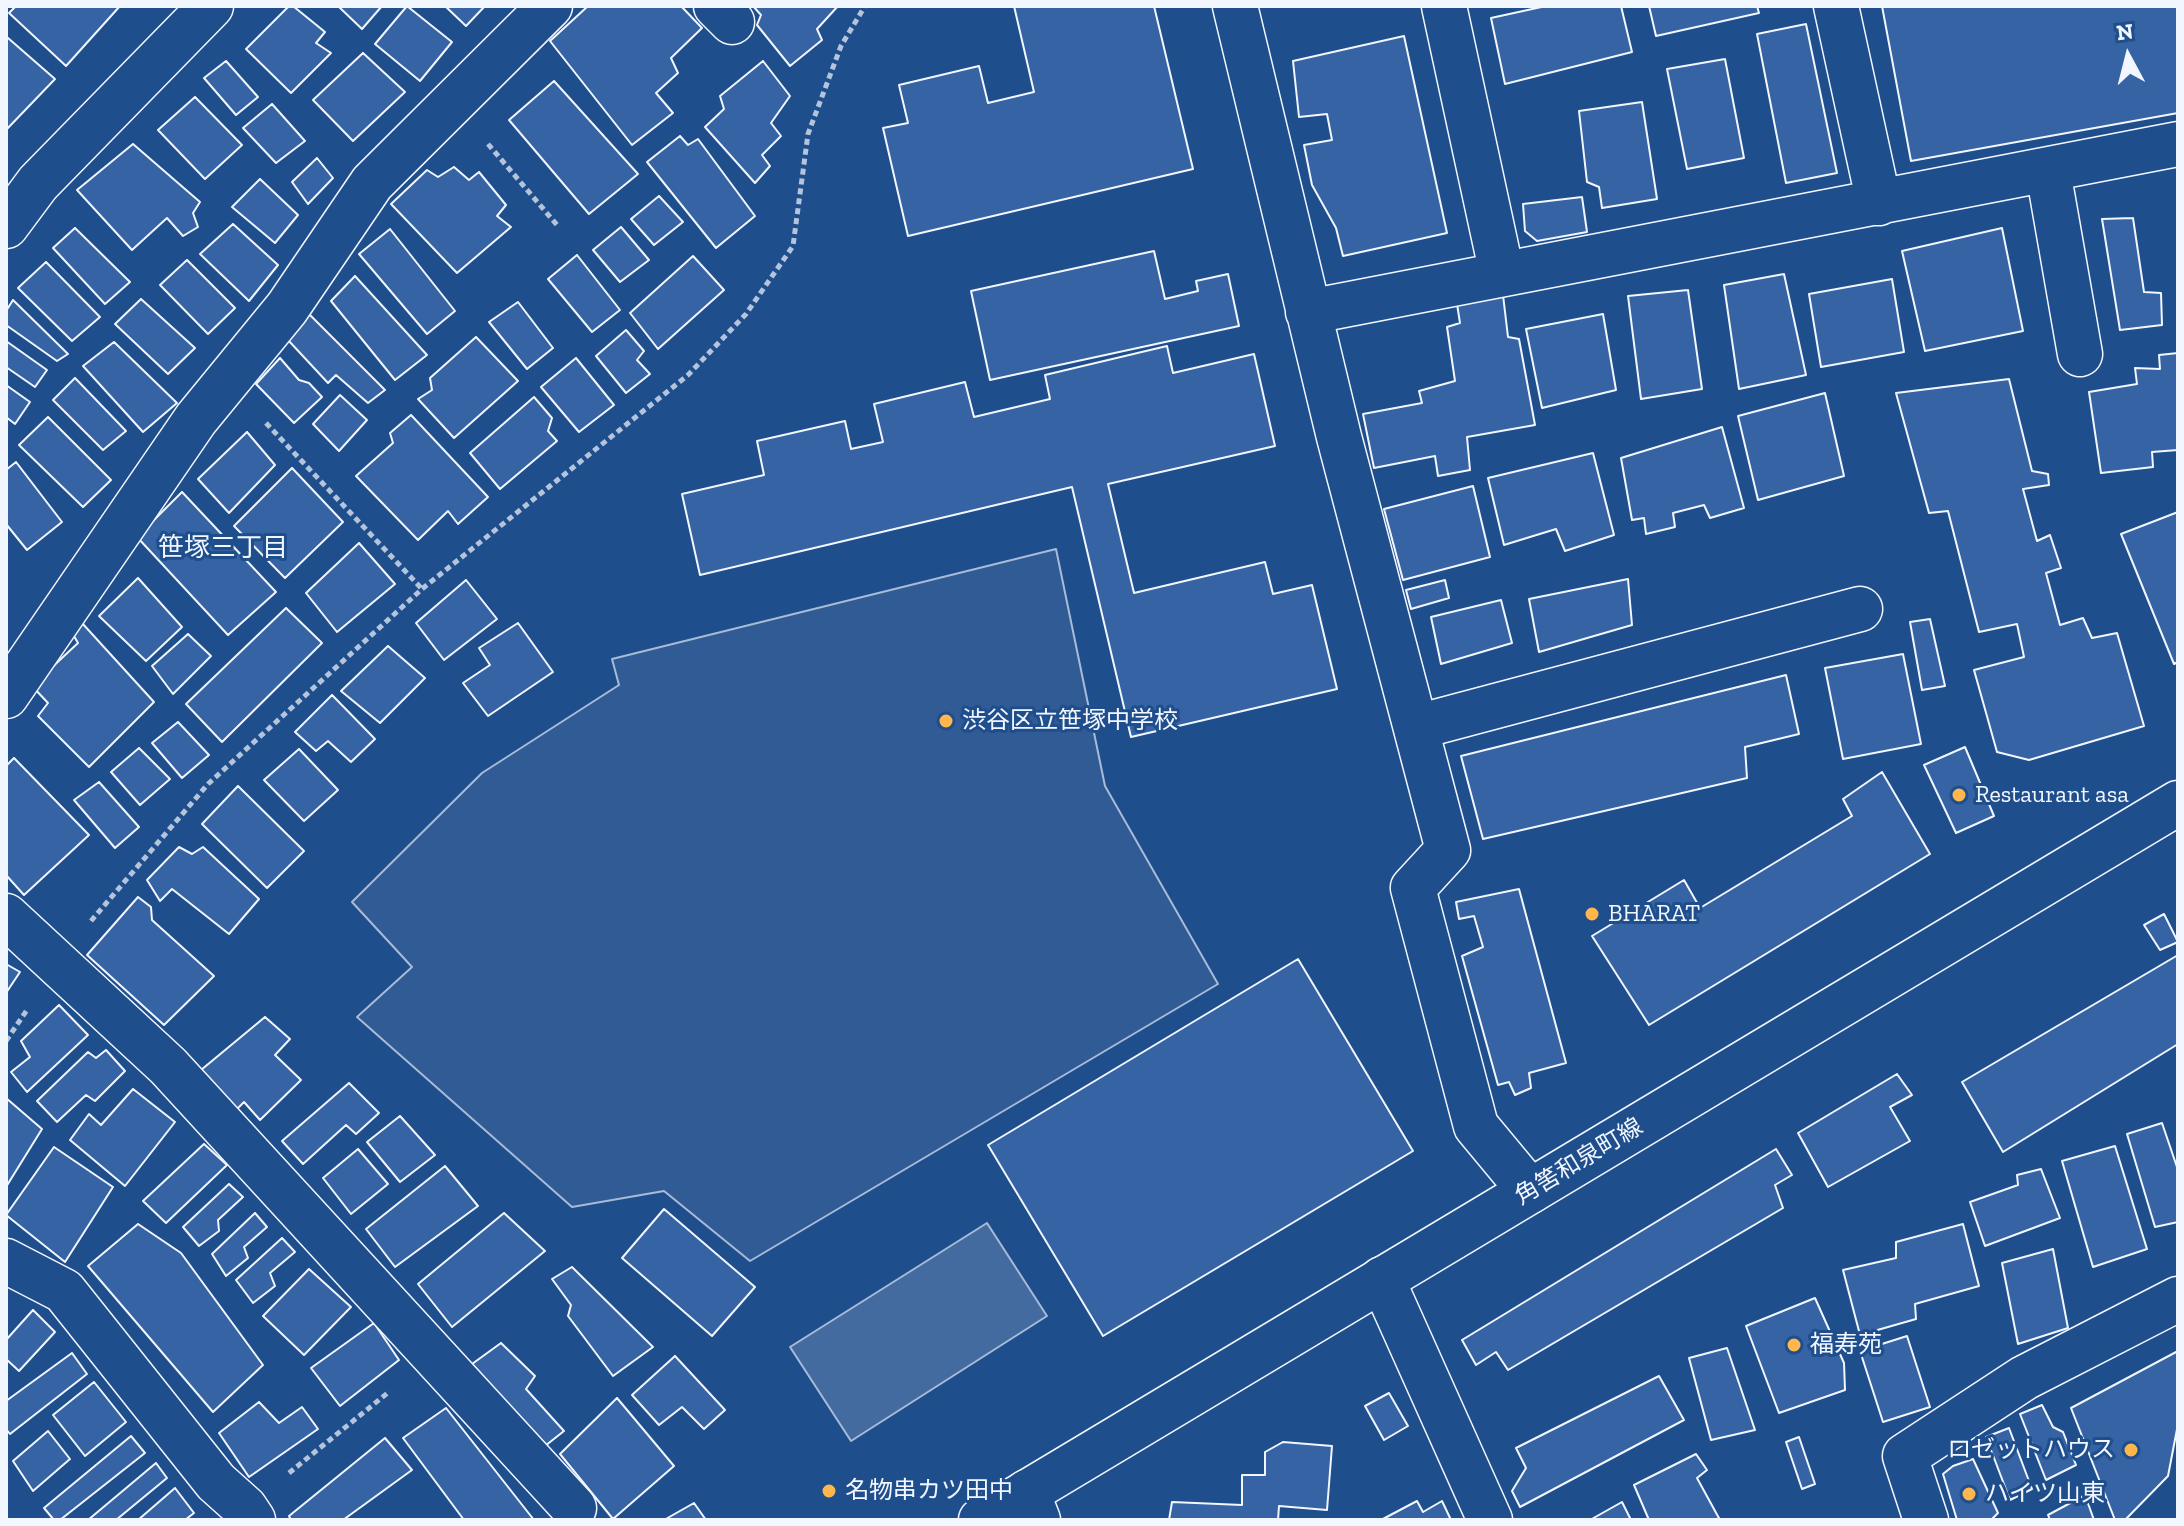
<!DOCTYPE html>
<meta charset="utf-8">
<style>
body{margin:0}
#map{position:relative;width:2184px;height:1526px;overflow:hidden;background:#1f4e8c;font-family:"Zilla Slab",serif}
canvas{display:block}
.frame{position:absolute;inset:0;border:8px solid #f2f6ff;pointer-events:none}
.north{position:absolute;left:2088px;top:16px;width:80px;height:80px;-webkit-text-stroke:6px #1f4e8c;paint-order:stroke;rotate:353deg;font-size:22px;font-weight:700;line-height:32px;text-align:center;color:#f2f6ff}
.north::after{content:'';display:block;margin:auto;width:28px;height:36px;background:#f2f6ff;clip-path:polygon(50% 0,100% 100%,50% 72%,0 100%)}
</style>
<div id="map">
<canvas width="2184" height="1526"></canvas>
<div class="frame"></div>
<div class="north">N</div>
</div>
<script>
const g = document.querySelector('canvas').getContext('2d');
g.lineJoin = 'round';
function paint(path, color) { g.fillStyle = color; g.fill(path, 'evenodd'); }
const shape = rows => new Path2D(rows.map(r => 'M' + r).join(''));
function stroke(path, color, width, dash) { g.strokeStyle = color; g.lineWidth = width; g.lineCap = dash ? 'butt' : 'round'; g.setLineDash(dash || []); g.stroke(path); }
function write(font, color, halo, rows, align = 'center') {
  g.font = font + ' "Zilla Slab","Noto Sans JP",serif'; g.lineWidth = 6; g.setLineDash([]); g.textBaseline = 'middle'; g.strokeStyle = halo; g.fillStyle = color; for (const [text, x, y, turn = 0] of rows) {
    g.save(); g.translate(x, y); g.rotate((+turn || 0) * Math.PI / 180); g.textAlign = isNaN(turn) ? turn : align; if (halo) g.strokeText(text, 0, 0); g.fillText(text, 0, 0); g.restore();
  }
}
const built = shape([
 [1056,549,1105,786,1218,984,750,1261,664,1191,572,1207,357,1017,412,967,352,902,482,773,619,685,612,659,1056,549]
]);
paint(built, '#305b95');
stroke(built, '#a8bbd7', 2);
const water = shape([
 [987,1223,1047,1316,851,1441,790,1347,987,1223]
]);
paint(water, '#446ba0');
stroke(water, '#a8bbd7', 2);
const building = shape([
 [16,6,120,6,66,66,9,13,16,6],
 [289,6,293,6,325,32,316,43,331,53,291,93,246,49,289,6],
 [338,6,382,6,362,29,338,6],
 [407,6,452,42,420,81,375,44,407,6],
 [445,6,485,6,466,26,445,6],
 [588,6,681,6,702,28,671,58,678,73,656,93,673,113,632,145,550,41,588,6],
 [753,6,838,6,817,29,822,40,790,66,757,25,761,15,753,6],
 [1014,6,1154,6,1193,169,908,236,883,128,908,123,899,85,979,66,988,103,1034,92,1014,6],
 [1546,6,1621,6,1632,52,1505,84,1491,18,1546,6],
 [1649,6,1757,6,1759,13,1656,36,1649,6],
 [1882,6,2178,6,2178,113,1911,161,1882,6],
 [1806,24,1837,173,1786,183,1757,34,1806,24],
 [1404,36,1447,233,1343,256,1336,228,1312,185,1304,145,1332,140,1327,114,1299,117,1293,61,1404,36],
 [8,38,55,79,6,130,6,40,8,38],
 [363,53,405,92,353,141,313,100,363,53],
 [1725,59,1744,158,1687,169,1667,69,1725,59],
 [226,61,258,97,236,115,204,78,226,61],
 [763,61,790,96,771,123,781,136,762,155,770,166,755,183,705,127,724,109,720,96,763,61],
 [554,81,638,174,589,214,509,120,554,81],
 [195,97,242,145,205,179,158,130,195,97],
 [1642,102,1657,199,1602,208,1599,187,1587,182,1579,111,1642,102],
 [272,104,305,141,276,163,243,128,272,104],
 [680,136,688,145,698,139,755,216,716,248,647,162,680,136],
 [133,144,200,202,193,213,198,227,183,236,167,218,132,250,77,190,133,144],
 [317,158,333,178,308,204,292,182,317,158],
 [454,167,469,180,479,172,506,205,497,216,511,227,457,273,391,204,427,170,438,177,454,167],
 [260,179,298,215,275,243,232,207,260,179],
 [659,196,683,222,654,245,631,219,659,196],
 [1582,197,1587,232,1537,241,1525,231,1523,204,1582,197],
 [2133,218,2144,292,2161,293,2162,325,2120,330,2102,219,2133,218],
 [233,224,278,265,249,301,200,254,233,224],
 [621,227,649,260,620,282,593,250,621,227],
 [75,228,130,282,105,304,53,248,75,228],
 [2002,228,2023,331,1925,351,1902,251,2002,228],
 [390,229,455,311,427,334,359,254,390,229],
 [1154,251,1165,299,1198,291,1196,281,1228,274,1239,326,990,380,971,291,1154,251],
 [577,255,620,310,592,332,548,279,577,255],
 [693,256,724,290,658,349,630,313,693,256],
 [187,260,235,308,208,334,160,285,187,260],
 [46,262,100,317,72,341,18,288,46,262],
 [1784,274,1806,375,1739,389,1724,285,1784,274],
 [355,276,427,355,395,380,331,301,355,276],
 [1892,279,1904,352,1821,367,1809,294,1892,279],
 [1688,290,1702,389,1641,399,1628,296,1688,290],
 [1503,295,1508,337,1519,339,1535,425,1467,437,1470,470,1438,476,1435,456,1374,468,1363,414,1422,403,1419,391,1455,381,1447,327,1460,323,1457,304,1503,295],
 [141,299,195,348,168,374,115,324,141,299],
 [13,300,68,354,57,361,6,325,6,311,13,300],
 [518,302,553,348,527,369,489,322,518,302],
 [309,314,385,390,368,403,336,375,328,383,288,340,309,314],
 [1603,314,1616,390,1542,408,1526,329,1603,314],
 [626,330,644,351,637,360,650,374,626,393,596,356,626,330],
 [476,337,518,381,454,438,418,399,432,390,430,378,476,337],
 [6,341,47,370,35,387,6,367,6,341],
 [114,342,177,403,143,432,83,366,114,342],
 [1167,346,1173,373,1254,354,1275,446,1108,484,1134,593,1265,562,1273,594,1312,585,1337,689,1131,737,1072,487,700,575,682,494,764,475,757,441,845,421,851,449,883,442,874,404,965,382,974,417,1050,399,1045,375,1167,346],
 [2178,353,2178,450,2152,452,2153,467,2101,473,2089,392,2137,384,2135,368,2160,369,2159,355,2178,353],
 [280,358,299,380,309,383,322,397,294,423,256,384,280,358],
 [576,358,614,405,579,432,541,387,576,358],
 [75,378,126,431,103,450,53,400,75,378],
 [2009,379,2032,471,2048,474,2049,485,2023,489,2037,541,2050,535,2061,568,2046,573,2060,625,2083,618,2092,638,2117,633,2144,726,2029,760,1997,752,1974,670,2024,657,2017,624,1979,632,1948,511,1929,513,1896,393,2009,379],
 [6,385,30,402,15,424,6,417,6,385],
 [1825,393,1844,476,1758,500,1738,416,1825,393],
 [340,395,367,420,339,451,313,424,340,395],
 [534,397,552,418,548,431,557,441,500,489,470,453,534,397],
 [411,415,488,497,458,524,448,511,418,540,356,476,393,443,390,433,411,415],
 [48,417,111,480,83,507,19,445,48,417],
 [1722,427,1744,508,1710,518,1704,505,1673,513,1675,527,1646,534,1644,518,1632,520,1621,458,1722,427],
 [247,432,275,465,229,513,198,479,247,432],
 [1593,453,1614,535,1565,551,1556,529,1504,545,1488,478,1593,453],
 [16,462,62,522,27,550,6,524,6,470,16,462],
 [292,468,343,522,285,578,234,526,292,468],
 [1473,486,1490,557,1403,580,1384,509,1473,486],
 [182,492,276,592,228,635,137,537,182,492],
 [2178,512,2178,662,2174,664,2121,534,2178,512],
 [359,543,395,584,337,632,306,593,359,543],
 [138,578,182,627,146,661,99,616,138,578],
 [1628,579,1632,625,1539,652,1529,599,1628,579],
 [466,580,497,619,444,660,416,623,466,580],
 [1445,580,1449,598,1411,609,1406,590,1445,580],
 [1501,600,1512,643,1441,664,1431,617,1501,600],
 [286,608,322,643,222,742,186,704,286,608],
 [1930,619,1945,686,1922,690,1910,622,1930,619],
 [82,623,154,702,89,767,38,716,48,703,32,686,78,643,71,631,82,623],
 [518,623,553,672,488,716,463,683,490,665,479,648,518,623],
 [188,634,211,656,173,694,152,666,188,634],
 [388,646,425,678,380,723,341,691,388,646],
 [1903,654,1921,744,1843,759,1825,668,1903,654],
 [1786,675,1799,734,1745,747,1747,778,1483,839,1461,756,1786,675],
 [332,695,375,739,351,762,328,741,316,751,295,732,332,695],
 [178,722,209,755,182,778,152,743,178,722],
 [1965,747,1994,816,1956,833,1924,765,1965,747],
 [139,748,170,779,140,805,111,772,139,748],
 [299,749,338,790,304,821,264,780,299,749],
 [14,758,89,835,24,895,6,875,6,766,14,758],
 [1882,772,1930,854,1649,1025,1592,936,1684,880,1700,908,1852,816,1843,799,1882,772],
 [99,782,139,827,115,848,74,800,99,782],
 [238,786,304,851,267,888,202,824,238,786],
 [179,847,192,854,203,847,259,899,229,934,172,889,160,901,147,880,179,847],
 [1519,889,1566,1063,1529,1073,1531,1088,1515,1095,1509,1082,1498,1085,1462,956,1483,947,1474,916,1459,919,1456,902,1519,889],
 [138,897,151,907,152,920,214,976,164,1025,87,955,138,897],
 [2164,914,2178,942,2160,950,2144,925,2164,914],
 [2178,955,2178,1044,2003,1152,1962,1082,2178,955],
 [1298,959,1413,1151,1103,1336,988,1145,1298,959],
 [6,964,20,972,6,993,6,964],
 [59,1005,88,1035,27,1092,11,1072,30,1057,21,1041,59,1005],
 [265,1017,290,1039,275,1055,301,1080,260,1120,244,1102,235,1111,201,1070,265,1017],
 [106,1050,125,1071,95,1101,86,1095,57,1122,37,1101,88,1052,96,1058,106,1050],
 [1897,1074,1912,1095,1890,1107,1910,1141,1828,1187,1798,1133,1897,1074],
 [349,1083,379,1113,356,1134,346,1125,303,1164,282,1141,349,1083],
 [133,1089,175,1122,125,1186,70,1140,89,1114,101,1125,133,1089],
 [6,1098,42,1129,6,1187,6,1098],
 [400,1116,435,1155,400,1182,367,1142,400,1116],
 [2162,1123,2178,1170,2178,1222,2155,1227,2127,1134,2162,1123],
 [204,1144,227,1165,166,1223,143,1201,204,1144],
 [2115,1146,2147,1249,2093,1267,2062,1161,2115,1146],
 [54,1147,113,1187,65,1262,6,1215,54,1147],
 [358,1149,388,1184,351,1214,323,1178,358,1149],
 [1776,1149,1792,1175,1775,1185,1783,1208,1508,1370,1496,1352,1476,1365,1462,1340,1776,1149],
 [445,1166,478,1206,395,1267,366,1229,445,1166],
 [2041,1169,2060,1218,1985,1246,1970,1202,2018,1185,2017,1175,2041,1169],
 [229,1184,243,1197,218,1220,219,1231,199,1246,183,1227,229,1184],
 [664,1209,755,1287,712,1336,622,1258,664,1209],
 [255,1213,267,1227,244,1247,248,1258,226,1276,212,1254,255,1213],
 [504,1213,545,1251,452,1327,418,1284,504,1213],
 [138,1224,181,1253,263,1365,213,1412,88,1266,138,1224],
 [1963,1224,1979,1286,1915,1304,1916,1319,1860,1335,1843,1270,1896,1258,1896,1242,1963,1224],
 [282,1238,295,1252,270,1273,275,1286,253,1303,236,1280,282,1238],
 [2053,1249,2068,1328,2018,1344,2002,1263,2053,1249],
 [572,1267,653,1347,613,1376,568,1316,571,1305,552,1279,572,1267],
 [309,1269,351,1307,304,1355,263,1316,309,1269],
 [1815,1298,1844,1363,1845,1390,1779,1413,1746,1326,1815,1298],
 [33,1310,55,1332,19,1371,6,1359,6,1340,33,1310],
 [374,1323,399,1360,340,1406,311,1368,374,1323],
 [1907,1336,1930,1407,1883,1422,1860,1351,1907,1336],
 [501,1343,535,1376,526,1389,564,1431,545,1446,472,1364,501,1343],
 [1727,1348,1755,1430,1711,1440,1689,1358,1727,1348],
 [2178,1351,2178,1424,2168,1476,2125,1520,2115,1520,2071,1408,2178,1351],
 [72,1353,87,1374,10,1434,6,1429,6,1401,72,1353],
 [675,1356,725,1410,704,1429,682,1407,659,1425,632,1395,675,1356],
 [1659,1376,1684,1420,1520,1507,1512,1491,1526,1468,1516,1448,1659,1376],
 [94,1382,126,1422,85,1456,53,1415,94,1382],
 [1389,1393,1408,1426,1384,1440,1365,1406,1389,1393],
 [617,1398,674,1466,613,1519,560,1454,617,1398],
 [259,1402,279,1423,302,1407,318,1429,249,1477,219,1433,259,1402],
 [2042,1405,2053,1427,2063,1432,2076,1465,2046,1480,2020,1414,2042,1405],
 [446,1408,534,1520,464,1520,403,1438,446,1408],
 [2009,1428,2032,1489,2010,1500,1986,1437,2009,1428],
 [48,1431,70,1459,33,1491,13,1461,48,1431],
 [131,1436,145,1453,60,1520,54,1520,44,1508,131,1436],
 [1799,1437,1815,1484,1802,1489,1786,1442,1799,1437],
 [385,1438,412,1470,343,1520,291,1520,289,1516,385,1438],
 [1283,1442,1332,1446,1327,1510,1279,1506,1278,1520,1169,1520,1172,1502,1242,1505,1242,1475,1265,1475,1265,1452,1283,1442],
 [1696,1454,1707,1470,1697,1478,1720,1520,1649,1520,1634,1485,1696,1454],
 [1973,1459,1998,1513,1991,1520,1957,1520,1943,1474,1953,1466,1973,1459],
 [156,1463,167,1478,116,1520,88,1520,156,1463],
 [175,1488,194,1513,185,1520,138,1520,175,1488],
 [2085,1495,2094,1520,2050,1520,2048,1515,2085,1495],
 [1417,1501,1423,1512,1442,1501,1451,1520,1381,1520,1417,1501],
 [1622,1502,1631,1520,1590,1520,1622,1502],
 [694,1503,706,1520,664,1520,694,1503]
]);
paint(building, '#3563a3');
stroke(building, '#f2f6ff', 2);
const minor = shape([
 [716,6,732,22],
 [1235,6,1339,437,1448,850,1413,888,1476,1126,1530,1191],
 [1444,6,1502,274],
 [1836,6,1879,203],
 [2048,171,2080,354],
 [6,226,38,183,211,6],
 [1308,312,2178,144],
 [6,696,196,419,287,308,372,183,550,6],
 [1417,727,1860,609],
 [6,916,168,1066,574,1508],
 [6,1261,64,1291,216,1482,245,1508,253,1520],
 [1382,1279,1490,1520],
 [1027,1492,1038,1520],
 [1926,1520,1905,1456,2024,1378,2178,1299]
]);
const major = shape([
 [981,1520,2178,803]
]);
stroke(minor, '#f2f6ff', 47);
stroke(major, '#f2f6ff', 47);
stroke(shape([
 [488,144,557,225],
 [266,423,422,589],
 [91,921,208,784,422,589,688,375,746,314,793,246,808,134,841,46,865,6],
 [6,1041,27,1010],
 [289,1473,390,1391]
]), '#b3c4dc', 5, [6, 4]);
stroke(minor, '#1f4e8c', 44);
stroke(major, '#1f4e8c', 44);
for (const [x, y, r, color] of [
 [946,721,8,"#ffb74d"],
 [1959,795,8,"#ffb74d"],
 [1592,914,8,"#ffb74d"],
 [1794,1345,8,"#ffb74d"],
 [2131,1450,8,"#ffb74d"],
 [829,1491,8,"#ffb74d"],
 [1969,1494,8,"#ffb74d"]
]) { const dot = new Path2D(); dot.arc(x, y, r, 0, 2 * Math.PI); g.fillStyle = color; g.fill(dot); stroke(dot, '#1f4e8c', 3); }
write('24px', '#f2f6ff', '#1f4e8c', [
 ["渋谷区立笹塚中学校",962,721],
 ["Restaurant asa",1975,795],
 ["BHARAT",1608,914],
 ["福寿苑",1810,1345],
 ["ロゼットハウス",2115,1450,"right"],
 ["名物串カツ田中",845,1491],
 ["ハイツ山東",1985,1494]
], 'left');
write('24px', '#f2f6ff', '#1f4e8c', [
 ["角筈和泉町線",1579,1162,-31]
]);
write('26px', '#f2f6ff', '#1f4e8c', [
 ["笹塚三丁目",223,549]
]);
</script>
